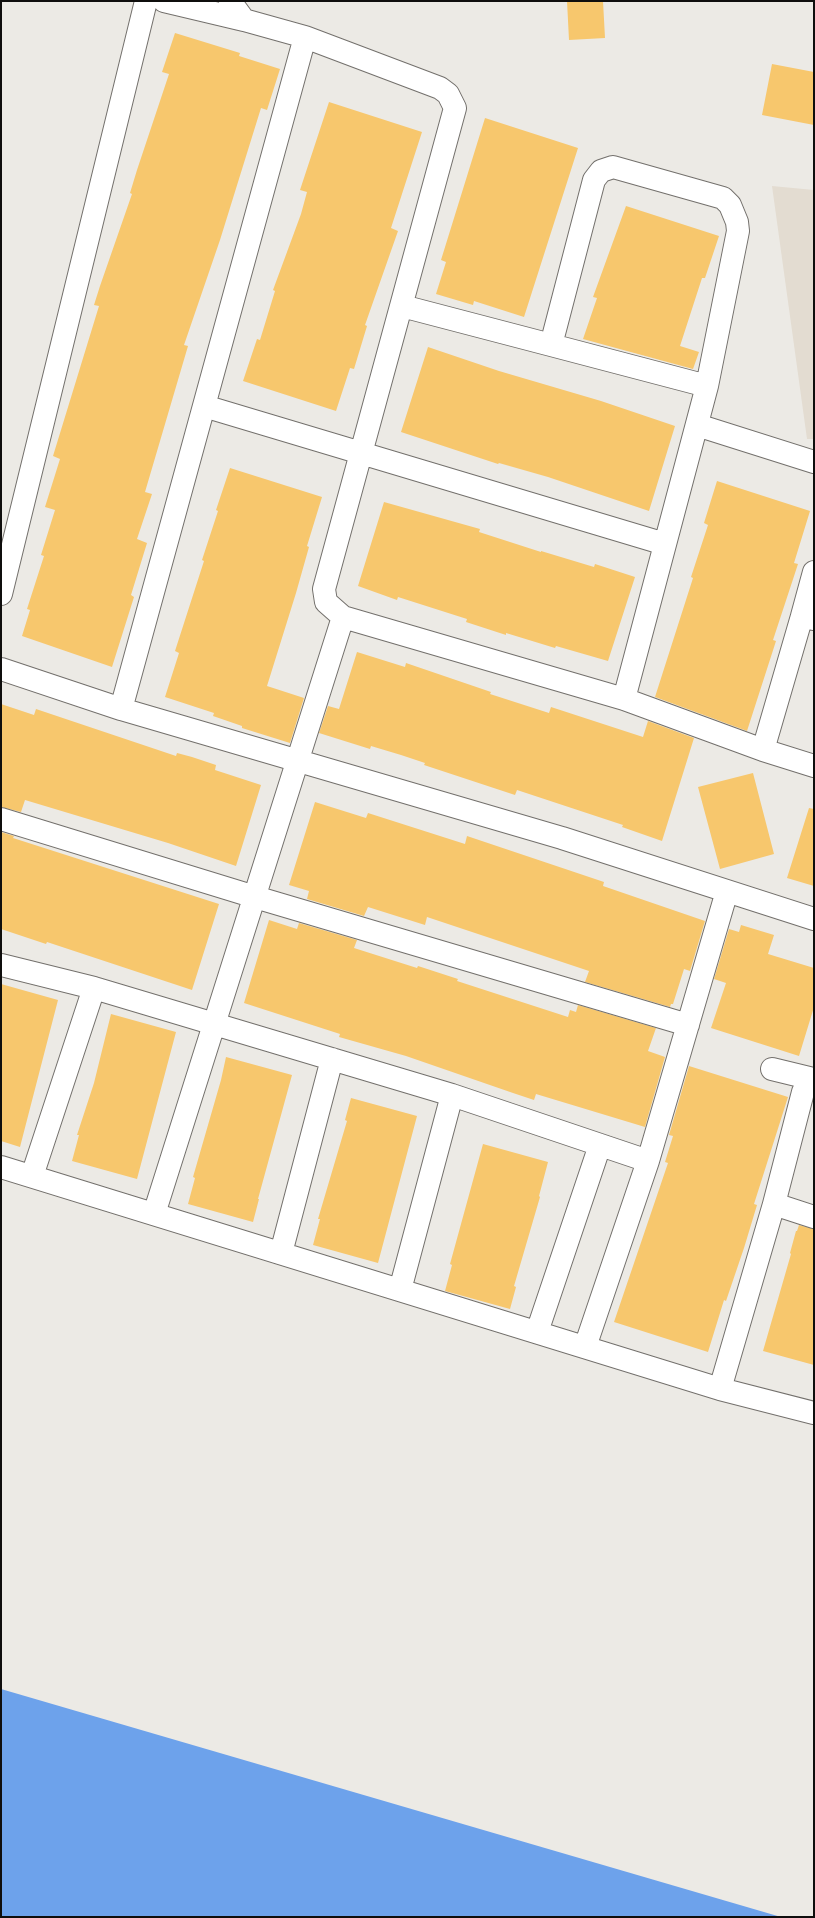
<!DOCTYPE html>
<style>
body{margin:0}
#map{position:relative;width:815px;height:1918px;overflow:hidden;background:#eceae5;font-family:"IBM Plex Sans",sans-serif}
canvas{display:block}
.frame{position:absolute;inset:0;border:2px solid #0f0e0d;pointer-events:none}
</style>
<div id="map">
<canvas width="815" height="1918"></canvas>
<div class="frame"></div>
</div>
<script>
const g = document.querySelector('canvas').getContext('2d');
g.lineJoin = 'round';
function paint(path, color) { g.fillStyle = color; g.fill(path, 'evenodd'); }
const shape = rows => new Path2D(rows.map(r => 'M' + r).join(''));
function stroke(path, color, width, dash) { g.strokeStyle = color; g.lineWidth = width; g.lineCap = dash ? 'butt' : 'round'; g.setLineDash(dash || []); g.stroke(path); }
paint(shape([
 [772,186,814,190,814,439,807,439]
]), '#e3dcd1');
paint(shape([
 [1,1689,781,1917,1,1917]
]), '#6da2eb');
paint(shape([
 [567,1,603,1,605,38,569,40],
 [175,33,240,53,239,56,280,69,267,110,261,108,220,240,184,345,188,346,145,492,152,494,137,539,147,543,131,595,134,597,112,667,22,636,30,610,27,609,44,556,41,555,55,510,45,507,60,459,53,456,99,306,94,305,100,286,132,194,130,193,137,170,169,74,162,72],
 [772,64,814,72,814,125,762,115],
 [329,102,422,132,391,228,398,231,365,325,367,326,354,369,350,368,336,411,243,381,257,339,260,340,275,291,273,290,301,214,307,192,300,190],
 [485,118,578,148,524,317,474,301,473,305,436,294,446,262,441,260],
 [626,206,719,236,705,278,702,278,680,346,699,352,693,369,583,339,597,298,593,297],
 [428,347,499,371,601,401,675,426,649,511,548,477,499,463,498,464,401,432],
 [230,468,322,497,307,546,309,547,296,593,267,686,304,698,290,743,242,728,242,726,213,716,214,713,165,697,179,653,175,651,204,561,202,560,218,511,216,510],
 [717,481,810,511,794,563,798,564,773,640,776,641,747,731,655,697,693,578,691,577,708,525,704,523],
 [384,502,480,529,479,532,541,552,541,551,594,567,595,564,635,577,608,661,556,646,555,648,506,633,506,635,466,622,467,619,398,597,397,600,358,586],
 [357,652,405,667,406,663,491,692,490,694,549,713,551,707,643,737,648,721,694,738,662,841,622,827,623,825,517,790,515,795,424,765,425,763,401,755,371,746,370,749,319,733,328,706,339,709],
 [1,704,34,715,36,709,176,756,177,753,192,757,216,765,215,770,261,785,236,866,168,843,25,800,21,812,1,807],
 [753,773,774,854,720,869,698,787],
 [315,802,366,818,368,813,465,844,467,836,604,882,603,886,705,921,690,971,684,969,673,1004,671,1004,670,1007,585,982,589,971,427,917,425,925,368,907,364,916,307,899,309,891,289,885],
 [809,808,814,809,814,886,787,878],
 [1,832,14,836,13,838,219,904,192,990,47,942,46,944,1,929],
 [269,920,297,929,299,923,357,940,354,948,417,968,418,966,458,979,457,981,568,1017,570,1010,576,1012,578,1005,656,1028,648,1051,665,1057,645,1127,536,1094,534,1100,513,1093,406,1056,339,1037,340,1034,244,1003],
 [741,925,774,935,768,954,814,968,814,1007,799,1056,711,1028,726,983,714,979,729,929,739,932],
 [1,984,58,1000,20,1147,1,1141],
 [111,1014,176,1032,137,1179,72,1161,79,1135,77,1135,94,1083],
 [226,1057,292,1075,258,1199,259,1199,253,1222,188,1204,195,1178,193,1177,221,1080],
 [689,1066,788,1097,754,1204,757,1205,744,1248,726,1301,724,1300,708,1352,614,1322,668,1163,665,1162,673,1136,669,1135],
 [351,1098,417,1116,378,1263,313,1245,320,1219,318,1219,347,1121,345,1120],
 [483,1144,548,1162,539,1196,540,1197,514,1286,516,1287,510,1309,445,1291,452,1265,450,1264],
 [799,1225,814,1229,814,1365,763,1351,791,1254,790,1253,796,1231,797,1231]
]), '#f7c76d');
const minor = shape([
 [164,1,244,20],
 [230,1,244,20,305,37,121,709,562,838,814,919],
 [305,37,440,88,448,94,455,108,324,589,326,602,343,617,624,699,763,750],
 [402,306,551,345,594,180,601,171,613,167,723,198,730,205,737,222,738,231,707,386,624,699],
 [551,345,707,386],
 [204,406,665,544],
 [697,425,814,462],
 [1,594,146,1],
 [802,616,814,572],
 [814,619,802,616,763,750,814,766],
 [1,669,121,709],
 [1,819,255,897,688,1025],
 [1,965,94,988,452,1095,648,1161,727,891],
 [772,1069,809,1078],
 [814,1080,809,1078,803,1092,774,1204,814,1217],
 [1,1167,720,1389,814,1413],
 [32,1176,94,988],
 [154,1214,343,617],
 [281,1253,332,1059],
 [400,1290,452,1095],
 [537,1332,600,1145],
 [585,1347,648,1161],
 [720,1389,774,1204]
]);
stroke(minor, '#73706c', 24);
stroke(minor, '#fff', 22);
</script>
